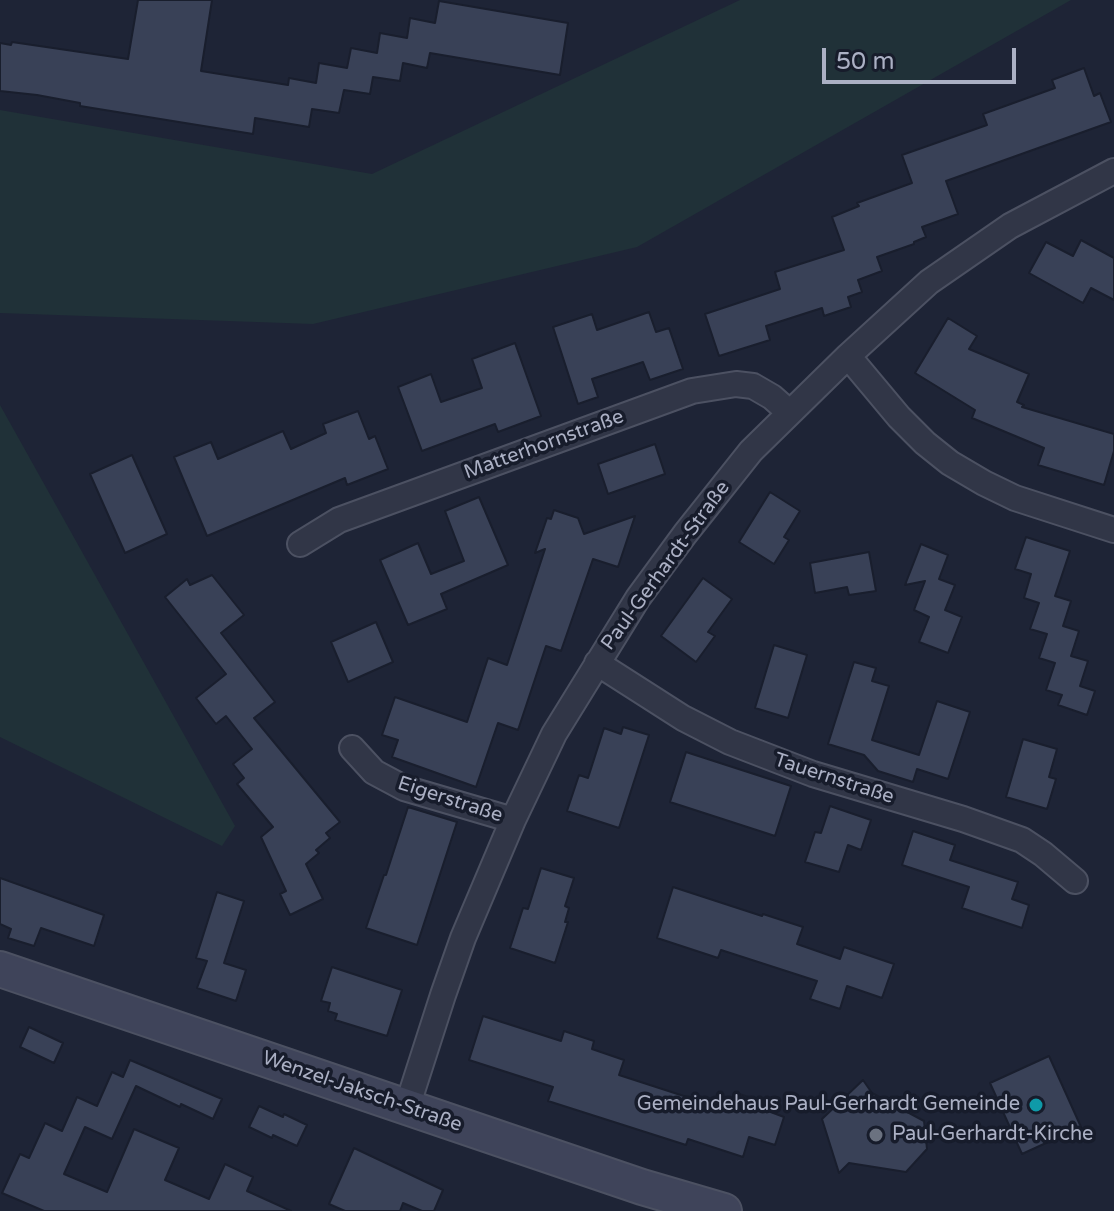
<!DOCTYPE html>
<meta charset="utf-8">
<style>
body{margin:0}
#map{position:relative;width:1114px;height:1211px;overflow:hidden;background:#1e2436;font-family:"Varela Round",sans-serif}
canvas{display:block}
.scale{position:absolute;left:822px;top:48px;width:194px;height:36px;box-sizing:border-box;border:4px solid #abb0c4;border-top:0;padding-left:10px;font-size:24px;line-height:28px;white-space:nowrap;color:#abb0c4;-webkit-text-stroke:6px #171c2b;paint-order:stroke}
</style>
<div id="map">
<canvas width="1114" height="1211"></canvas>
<div class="scale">50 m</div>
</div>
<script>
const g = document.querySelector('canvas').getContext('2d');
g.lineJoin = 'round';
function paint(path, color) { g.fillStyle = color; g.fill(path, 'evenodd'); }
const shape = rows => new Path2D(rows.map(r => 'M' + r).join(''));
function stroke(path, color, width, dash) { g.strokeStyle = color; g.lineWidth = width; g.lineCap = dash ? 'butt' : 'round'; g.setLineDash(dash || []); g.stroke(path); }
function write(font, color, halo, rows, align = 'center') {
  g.font = font + ' "Varela Round",sans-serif'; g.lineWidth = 7; g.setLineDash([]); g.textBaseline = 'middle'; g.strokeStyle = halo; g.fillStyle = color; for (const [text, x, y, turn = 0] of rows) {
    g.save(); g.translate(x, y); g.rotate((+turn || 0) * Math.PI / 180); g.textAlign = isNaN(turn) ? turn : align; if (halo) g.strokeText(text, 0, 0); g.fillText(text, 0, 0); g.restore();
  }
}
paint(shape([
 [740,0,1071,0,637,247,313,324,0,313,0,110,372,174],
 [0,405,235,826,222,846,0,737]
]), '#203138');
const building = shape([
 [138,0,212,0,201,71,288,85,289,78,316,83,319,63,347,68,351,48,377,53,380,33,407,38,410,18,435,23,439,1,568,23,560,75,430,53,427,68,403,63,400,81,373,77,370,94,344,90,339,113,312,109,309,127,255,118,253,134,80,106,80,103,37,95,0,91,0,43,11,45,12,42,128,59,138,0],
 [1084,68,1094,96,1100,93,1111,122,946,181,958,214,922,227,926,237,914,242,914,244,877,257,882,271,858,280,862,292,848,297,851,307,824,316,822,308,766,326,770,340,719,356,705,314,780,289,775,272,844,250,832,217,859,206,857,203,912,183,902,155,987,125,983,114,1055,88,1052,80,1084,68],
 [1081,240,1114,258,1114,300,1091,288,1083,303,1029,273,1046,242,1073,256,1081,240],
 [649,312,656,332,669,328,683,369,650,380,643,362,592,379,598,397,578,404,553,327,592,314,597,330,649,312],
 [948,318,977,336,969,349,1029,374,1017,402,1024,405,1022,407,1114,434,1114,451,1104,485,1038,465,1044,448,972,418,975,410,915,373,948,318],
 [515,343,541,416,498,432,495,424,422,451,398,387,431,374,441,402,482,388,472,359,515,343],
 [358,411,369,439,375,436,388,469,347,485,345,478,207,536,174,457,211,442,218,459,283,431,291,449,326,433,323,424,358,411],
 [655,444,665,474,608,494,598,464,655,444],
 [132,455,167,534,125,553,90,474,132,455],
 [770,492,800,511,784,537,789,540,774,564,739,542,770,492],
 [479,497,508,565,441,594,447,609,408,625,380,560,418,543,431,574,464,561,445,511,479,497],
 [554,510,578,518,584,534,635,516,618,567,593,559,561,651,546,646,518,730,498,723,476,787,392,757,398,740,382,735,395,697,467,722,488,658,507,665,545,549,535,553,547,518,551,519,554,510],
 [1026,537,1070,551,1055,596,1071,601,1063,626,1079,631,1071,656,1088,661,1080,686,1095,691,1087,715,1058,705,1062,695,1046,690,1055,663,1039,658,1047,634,1030,629,1039,603,1024,598,1031,574,1015,569,1026,537],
 [921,544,948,555,939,579,955,585,945,610,962,617,948,653,919,642,929,617,914,610,925,581,905,585,921,544],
 [869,552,876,591,849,595,847,587,815,593,810,563,869,552],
 [212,575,244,615,221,633,275,702,254,718,340,822,326,833,330,838,316,850,319,853,306,864,323,899,290,915,280,894,286,891,261,837,273,827,237,784,244,778,233,764,252,749,226,716,216,724,196,698,226,674,165,597,187,579,190,585,212,575],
 [703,578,732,599,708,632,715,636,696,662,661,636,703,578],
 [376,622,393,662,348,682,331,642,376,622],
 [774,645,807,655,788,718,755,708,774,645],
 [854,662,876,668,872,681,889,686,872,740,919,755,937,701,970,712,948,779,917,769,913,782,878,771,864,755,828,744,854,662],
 [623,727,649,735,619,828,567,811,579,775,588,778,604,728,621,734,623,727],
 [1023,739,1057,749,1049,777,1056,779,1047,809,1006,797,1023,739],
 [686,752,791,786,775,836,670,802,686,752],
 [830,806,871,820,861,850,848,845,839,872,805,862,815,832,821,833,830,806],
 [408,807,457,822,417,945,366,928,384,875,386,875,408,807],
 [913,831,955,845,950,860,1018,882,1012,899,1029,905,1022,928,962,908,969,887,902,865,913,831],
 [541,868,574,878,565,906,569,908,565,922,568,922,555,963,510,948,523,908,528,909,541,868],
 [0,878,104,915,94,946,41,928,34,946,8,938,11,929,0,924,0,878],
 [673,887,762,916,763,914,803,927,797,944,840,959,844,947,894,964,882,998,847,986,840,1009,810,999,817,981,721,950,718,958,657,938,673,887],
 [217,892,244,901,224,963,246,970,236,1001,197,988,207,961,196,958,217,892],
 [332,967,402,990,387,1036,335,1020,337,1014,328,1011,330,1003,321,1001,332,967],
 [483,1016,561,1041,564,1031,594,1041,592,1049,624,1060,619,1075,730,1111,736,1093,770,1104,768,1111,784,1117,775,1145,749,1137,743,1157,688,1139,686,1145,548,1101,553,1087,469,1060,483,1016],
 [29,1027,63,1043,54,1063,20,1047,29,1027],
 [1049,1056,1081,1127,1022,1154,990,1083,1049,1056],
 [130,1060,222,1099,213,1119,181,1104,180,1107,136,1086,112,1139,85,1127,64,1174,107,1192,134,1129,179,1148,165,1180,209,1199,225,1164,253,1177,247,1191,291,1211,44,1211,2,1193,20,1154,29,1158,45,1123,62,1131,77,1097,97,1106,112,1072,123,1077,130,1060],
 [863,1080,872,1093,924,1121,927,1149,906,1172,849,1163,839,1173,822,1119,863,1080],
 [259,1106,283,1117,284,1114,307,1125,297,1146,273,1135,272,1138,249,1127,259,1106],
 [354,1148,443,1190,434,1211,422,1211,403,1203,400,1211,345,1211,329,1204,354,1148]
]);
paint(building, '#394157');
stroke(building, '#191e2d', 2);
const street = shape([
 [848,356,899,417,925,443,950,463,984,483,1015,498,1114,530],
 [300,544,339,520,692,391,736,384,753,386,772,397,789,412],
 [597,663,683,718,730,742,813,774,963,819,1022,840,1043,854,1075,881],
 [352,748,374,772,404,788,513,820],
 [407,1107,443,995,463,938,513,820,554,734,638,598,685,534,751,451,848,356,929,282,1010,226,1114,171]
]);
const secondary = shape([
 [0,969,642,1187,724,1211]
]);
stroke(street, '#4c5162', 28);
stroke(secondary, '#4c5162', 38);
stroke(street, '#313647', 24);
stroke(secondary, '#3f445a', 34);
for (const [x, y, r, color] of [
 [1036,1105,8,"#0f9aa8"],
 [876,1135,8,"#6b7280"]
]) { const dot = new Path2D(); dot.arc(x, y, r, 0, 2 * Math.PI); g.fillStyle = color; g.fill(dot); stroke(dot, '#171c2b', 3); }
write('20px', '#abb0c4', '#171c2b', [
 ["Matterhornstraße",544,445,-20],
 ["Paul-Gerhardt-Straße",666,566,-54],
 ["Tauernstraße",834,779,18],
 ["Eigerstraße",450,800,18],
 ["Wenzel-Jaksch-Straße",362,1092,19]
]);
write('20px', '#abb0c4', '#171c2b', [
 ["Gemeindehaus Paul-Gerhardt Gemeinde",1020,1105],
 ["Paul-Gerhardt-Kirche",892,1135,"left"]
], 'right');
</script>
